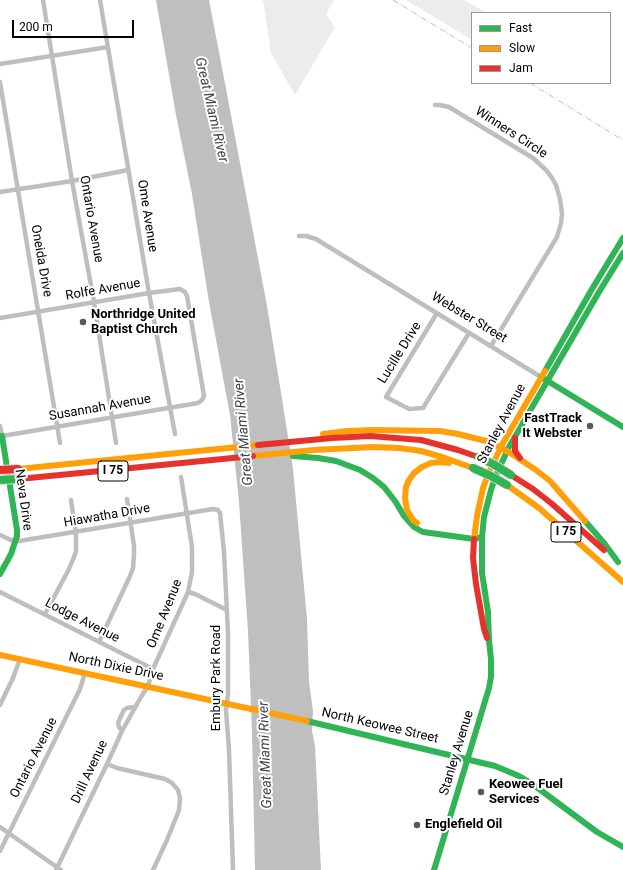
<!DOCTYPE html>
<style>
body{margin:0}
#map{position:relative;width:623px;height:870px;overflow:hidden;background:#fff;font-family:Roboto,sans-serif}
canvas{display:block}
.legend{position:absolute;left:471px;top:12px;width:140px;height:72px;box-sizing:border-box;background:#fff;border:1px solid #999;margin:0;padding:5px 7px;list-style:none;font-size:12px;color:#000}
.legend li{display:flex;align-items:center;gap:8px;height:20px}
.legend b{width:20px;border:1px solid #999}
.scale{position:absolute;left:12px;top:20px;width:122px;height:18px;box-sizing:border-box;border:2px solid #000;border-top:0;padding-left:5px;font-size:12px;line-height:14px;white-space:nowrap;color:#000;-webkit-text-stroke:3px #fff;paint-order:stroke}
</style>
<div id="map">
<canvas width="623" height="870"></canvas>
<ul class="legend">
<li><b style="height:5px;background:#30b455"></b>Fast</li>
<li><b style="height:5px;background:#ff9f0a"></b>Slow</li>
<li><b style="height:5px;background:#e5322d"></b>Jam</li>
</ul>
<div class="scale">200 m</div>
</div>
<script>
const g = document.querySelector('canvas').getContext('2d');
g.lineJoin = 'round';
function paint(path, color) { g.fillStyle = color; g.fill(path, 'evenodd'); }
const shape = rows => new Path2D(rows.map(r => 'M' + r).join(''));
function stroke(path, color, width, dash) { g.strokeStyle = color; g.lineWidth = width; g.lineCap = dash ? 'butt' : 'round'; g.setLineDash(dash || []); g.stroke(path); }
function write(font, color, halo, rows, align = 'center') {
  g.font = font + ' Roboto,sans-serif'; g.lineWidth = 4; g.setLineDash([]); g.textBaseline = 'middle'; g.strokeStyle = halo; g.fillStyle = color; for (const [text, x, y, turn = 0] of rows) {
    g.save(); g.translate(x, y); g.rotate((+turn || 0) * Math.PI / 180); g.textAlign = isNaN(turn) ? turn : align; if (halo) g.strokeText(text, 0, 0); g.fillText(text, 0, 0); g.restore();
  }
}
paint(shape([
 [263,0,334,0,326,14,335,27,295,95,271,53],
 [406,0,464,0,487,13,472,13,472,40]
]), '#ececec');
paint(shape([
 [156,0,209,0,224,78,267,306,282,399,293,469,307,619,309,682,313,711,312,731,315,746,321,870,255,870,252,733,248,631,239,502,230,415,209,302,192,194,176,115]
]), '#bfbfbf');
stroke(shape([
 [43,0,72,181,94,302,116,443],
 [100,0,149,293,175,434],
 [0,64,108,47],
 [0,82,60,443],
 [435,105,440,105,449,107,533,158,547,171,552,178,556,185,560,199,562,214,561,223,557,237,491,346],
 [0,192,72,181,128,170],
 [299,236,306,236,316,239,541,377],
 [437,313,386,397,409,409,423,408,469,333],
 [0,318,149,293,180,289,185,292,187,296,204,396,202,400,198,403,2,436,0,426],
 [0,535,11,540,19,541,213,509,218,510,220,513,224,552,228,633,228,694,226,710,229,750,233,870],
 [0,592,153,669],
 [188,592,195,594,227,610],
 [45,614,69,569,74,557,76,551,76,533,71,500],
 [99,642,130,576,133,568,134,555,134,546,127,499],
 [0,705,13,678,20,659],
 [122,731,119,727,118,723,121,716,124,710,127,708,134,707],
 [107,764,117,768,165,779,172,783,178,790,180,798,179,810,167,840,153,870],
 [0,827,61,870],
 [0,851,80,689,85,673],
 [56,870,107,764,122,731,141,697,148,686,153,669,188,592,192,572,192,547,181,477]
]), '#bebebe', 4.5);
stroke(shape([
 [545,371,592,289,623,238],
 [541,377,623,427],
 [0,437,2,436,17,530,17,536,11,554,0,574],
 [293,456,318,458,336,461,360,470,373,478,384,487,395,501,404,516,414,527,423,532,474,539,482,537],
 [585,521,604,543,618,562],
 [482,537,484,517,491,490,496,475,509,447,599,292,623,253],
 [307,721,495,766,519,776,531,783,597,832,623,847],
 [434,870,489,688,491,677,491,659,489,641,488,612,482,573,482,537]
]), '#30b455', 6);
stroke(shape([
 [323,434,347,431,374,430,440,431,458,434,490,442,512,454,536,470,550,481,585,521],
 [253,456,314,450,373,447,399,448,421,451,442,457,473,468],
 [18,469,258,445],
 [507,485,539,508,623,582],
 [417,523,413,520,407,510,405,498,406,487,409,480,414,473,422,467,431,463,441,462,449,463],
 [474,539,477,516,483,488,489,472,503,443,545,371],
 [0,655,307,721]
]), '#ff9f0a', 6);
stroke(shape([
 [515,438,515,451,520,458],
 [258,445,332,438,370,436,421,440,458,450,478,457],
 [511,475,533,489,551,503,604,550],
 [19,479,253,456],
 [474,539,473,558,476,584,484,629,487,638]
]), '#e5322d', 6);
stroke(shape([
 [393,0,472,48],
 [530,83,623,140]
]), '#bebebe', 1, [6, 2, 1, 2]);
const fastBridge = shape([
 [478,457,493,464,511,475],
 [473,468,491,476,507,485],
 [0,480,19,479]
]);
const jamBridge = shape([
 [0,470,18,469]
]);
stroke(fastBridge, '#dbdbdb', 10, []);
stroke(jamBridge, '#dbdbdb', 10, []);
stroke(fastBridge, '#30b455', 8);
stroke(jamBridge, '#e5322d', 8);
for (const [x, y, r, color] of [
 [83,322,4,"#595959"],
 [590,426,4,"#595959"],
 [481,792,4,"#595959"],
 [417,825,4,"#595959"]
]) { const dot = new Path2D(); dot.arc(x, y, r, 0, 2 * Math.PI); g.fillStyle = color; g.fill(dot); stroke(dot, '#fff', 1.5); }
for (const [x, y, w] of [
 [113,471,30],
 [566,532,30]
]) { const box = new Path2D(); box.roundRect(x - w / 2, y - 10, w, 20, 3); g.fillStyle = '#fff'; g.fill(box); stroke(box, '#000', 1); }
write('bold 12px', '#000', null, [
 ["I 75",113,471],
 ["I 75",566,532]
]);
write('13px', '#000', '#fff', [
 ["Winners Circle",511,133,33],
 ["Ome Avenue",147,216,81],
 ["Ontario Avenue",91,219,80],
 ["Oneida Drive",41,261,80],
 ["Rolfe Avenue",103,290,-10],
 ["Webster Street",469,318,31],
 ["Lucille Drive",400,353,-58],
 ["Susannah Avenue",100,408,-10],
 ["Stanley Avenue",502,424,-62],
 ["Neva Drive",23,500,82],
 ["Hiawatha Drive",107,516,-10],
 ["Ome Avenue",165,614,-68],
 ["Lodge Avenue",82,621,27],
 ["North Dixie Drive",116,667,12],
 ["Embury Park Road",217,678,-90],
 ["North Keowee Street",380,726,13],
 ["Stanley Avenue",457,753,-73],
 ["Ontario Avenue",34,758,-63],
 ["Drill Avenue",90,772,-65]
]);
write('bold 13px', '#000', '#fff', [
 ["Northridge United",91,315],
 ["Baptist Church",91,330],
 ["FastTrack",582,419,"right"],
 ["It Webster",582,434,"right"],
 ["Keowee Fuel",489,785],
 ["Services",489,800],
 ["Englefield Oil",425,825]
], 'left');
write('italic 14px', '#444', '#fff', [
 ["Great Miami River",211,110,77],
 ["Great Miami River",244,432,-95],
 ["Great Miami River",266,755,-92]
]);
</script>
